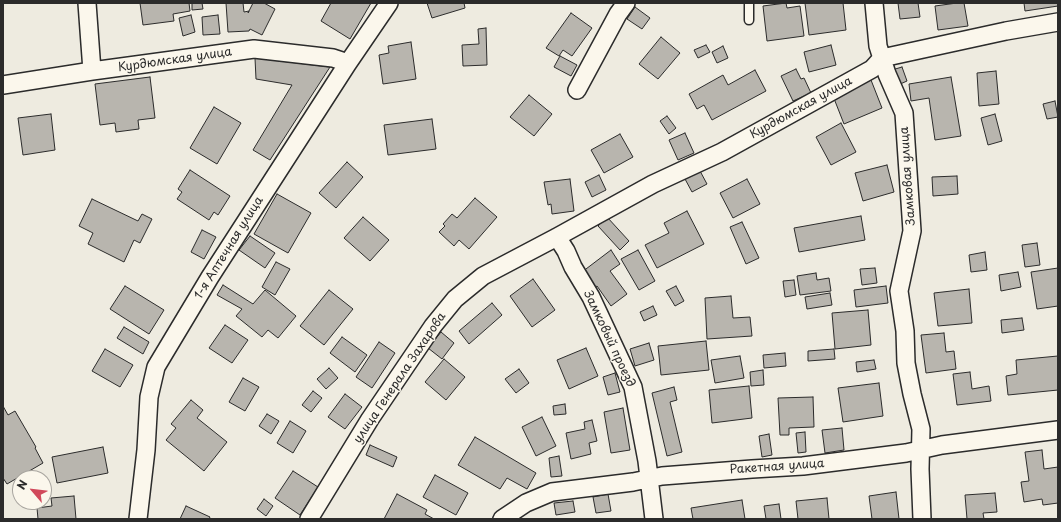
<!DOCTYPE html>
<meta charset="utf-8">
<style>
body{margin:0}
#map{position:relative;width:1061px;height:522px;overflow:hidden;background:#eeebe0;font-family:"Playpen Sans",sans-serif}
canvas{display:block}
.frame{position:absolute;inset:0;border:4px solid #2b2b2b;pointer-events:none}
.north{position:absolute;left:12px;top:470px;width:40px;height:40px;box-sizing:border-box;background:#fbf7ec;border:1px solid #a8a59f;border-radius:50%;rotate:298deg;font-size:11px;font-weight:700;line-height:16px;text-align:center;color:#2b2b2b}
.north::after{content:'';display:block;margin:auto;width:14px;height:18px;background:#d1495b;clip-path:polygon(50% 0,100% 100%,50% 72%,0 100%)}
</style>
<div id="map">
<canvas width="1061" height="522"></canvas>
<div class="frame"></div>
<div class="north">N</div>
</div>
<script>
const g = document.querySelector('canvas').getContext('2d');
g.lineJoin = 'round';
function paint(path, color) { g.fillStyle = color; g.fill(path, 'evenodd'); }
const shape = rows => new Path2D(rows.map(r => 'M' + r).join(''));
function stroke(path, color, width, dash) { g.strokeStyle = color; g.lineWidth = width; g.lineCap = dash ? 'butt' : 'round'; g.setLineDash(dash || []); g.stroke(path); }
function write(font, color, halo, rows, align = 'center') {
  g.font = font + ' "Playpen Sans",sans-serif'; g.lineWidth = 3; g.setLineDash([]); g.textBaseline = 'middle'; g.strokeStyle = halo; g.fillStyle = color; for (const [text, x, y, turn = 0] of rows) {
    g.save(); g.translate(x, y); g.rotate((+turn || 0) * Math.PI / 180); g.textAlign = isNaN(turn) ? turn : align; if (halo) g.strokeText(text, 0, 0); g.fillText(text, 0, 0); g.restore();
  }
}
const building = shape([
 [140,3,189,3,190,11,173,14,174,21,143,25,140,3],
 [192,3,202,3,203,9,192,10,192,3],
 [226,3,243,3,244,12,249,11,248,13,253,3,264,3,275,9,262,35,250,29,249,31,228,32,226,3],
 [331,3,371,3,350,39,321,21,331,3],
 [427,3,464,3,465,8,432,18,427,3],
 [786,3,787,8,800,6,804,36,767,41,763,6,786,3],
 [805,3,843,3,846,30,809,35,805,3],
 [898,3,918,3,920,17,900,19,898,3],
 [957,3,964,3,968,26,938,30,935,6,957,3],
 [1024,3,1058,3,1058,6,1025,11,1024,3],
 [635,7,650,18,642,29,627,19,635,7],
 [571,13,592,28,572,56,563,50,559,56,546,48,571,13],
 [191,15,195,32,183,36,179,18,191,15],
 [218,15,220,34,203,35,202,17,218,15],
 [486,28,487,65,463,66,462,45,479,44,478,29,486,28],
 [661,37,680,53,658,79,639,64,661,37],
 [411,42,416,79,383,84,379,55,389,53,388,46,411,42],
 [706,45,710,52,698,58,694,50,706,45],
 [831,45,836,65,809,72,804,52,831,45],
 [723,46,728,58,717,63,712,52,723,46],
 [560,56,577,65,571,76,554,67,560,56],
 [255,58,330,67,270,160,253,150,292,85,256,79,255,58],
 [902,67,907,81,898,85,892,70,902,67],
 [796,69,801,79,804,78,811,93,793,101,781,76,796,69],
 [755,70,766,91,712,120,704,105,697,109,689,94,723,75,728,85,755,70],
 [996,71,999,104,979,106,977,73,996,71],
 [150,77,155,118,138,120,139,129,116,132,115,123,100,125,95,84,150,77],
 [951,77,961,136,935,140,929,98,911,101,909,84,951,77],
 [871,80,882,108,844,124,833,96,871,80],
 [529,95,552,114,534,136,510,117,529,95],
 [1055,101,1058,117,1047,119,1043,104,1055,101],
 [214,107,241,123,217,164,190,148,214,107],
 [51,114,55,150,23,155,18,118,51,114],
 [995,114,1002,141,988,145,981,118,995,114],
 [667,116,676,128,669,134,660,121,667,116],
 [432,119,436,149,388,155,384,125,432,119],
 [841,123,856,152,831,165,816,137,841,123],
 [685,133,694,153,678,160,669,140,685,133],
 [620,134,633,157,604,173,591,150,620,134],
 [347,162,363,177,336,208,319,193,347,162],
 [887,165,894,192,863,201,855,173,887,165],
 [190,170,230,196,218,215,214,212,209,220,177,199,182,192,178,189,190,170],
 [700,171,707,184,692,192,685,179,700,171],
 [599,175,606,190,592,197,585,182,599,175],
 [957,176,958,194,933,196,932,177,957,176],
 [570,179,574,211,552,214,551,204,548,205,544,182,570,179],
 [747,179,760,204,733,218,720,193,747,179],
 [277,194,311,213,288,253,254,234,277,194],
 [475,198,497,217,469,249,459,240,454,246,439,232,445,226,443,224,452,214,457,218,475,198],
 [92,199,138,221,142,214,152,219,140,243,134,240,124,262,88,244,93,233,79,226,92,199],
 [687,211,704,244,657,268,645,245,669,233,664,223,687,211],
 [861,216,865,240,799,252,794,228,861,216],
 [363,217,389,240,370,261,344,238,363,217],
 [607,217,629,241,620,250,598,226,607,217],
 [742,222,759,258,746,264,730,227,742,222],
 [202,230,216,237,204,259,191,252,202,230],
 [250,236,275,253,265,268,239,250,250,236],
 [1037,243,1040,265,1025,267,1022,245,1037,243],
 [611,250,620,264,610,271,627,294,611,306,597,286,594,288,582,272,611,250],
 [638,250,655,281,639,290,621,259,638,250],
 [985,252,987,270,971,272,969,255,985,252],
 [276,262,290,269,275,295,262,287,276,262],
 [875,268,877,283,862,285,860,269,875,268],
 [1058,268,1058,306,1037,309,1031,272,1058,268],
 [1018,272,1021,287,1001,291,999,275,1018,272],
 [816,273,817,280,829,278,831,291,800,295,797,276,816,273],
 [533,279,555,310,532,327,510,296,533,279],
 [794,280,796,295,785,297,783,281,794,280],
 [223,285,253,304,265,290,296,316,278,338,268,330,262,337,236,316,242,309,217,295,223,285],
 [125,286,164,310,149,334,110,309,125,286],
 [676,286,684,301,675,306,666,291,676,286],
 [886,286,888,303,856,307,854,290,886,286],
 [969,289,972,323,938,326,934,293,969,289],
 [329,290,353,309,324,345,300,326,329,290],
 [830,293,832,305,807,309,805,297,830,293],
 [731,296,733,318,750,317,752,336,707,339,705,298,731,296],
 [492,303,502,315,469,344,459,331,492,303],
 [653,306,657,315,644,321,640,312,653,306],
 [868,310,871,345,835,349,832,313,868,310],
 [1022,318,1024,330,1002,333,1001,320,1022,318],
 [225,325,248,340,232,363,209,348,225,325],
 [124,327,149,342,143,354,117,338,124,327],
 [441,332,454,343,442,359,428,348,441,332],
 [944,333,946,352,954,351,956,369,926,373,921,335,944,333],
 [342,337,367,355,355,372,330,353,342,337],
 [706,341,709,370,661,375,658,346,706,341],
 [379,342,395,353,372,388,356,377,379,342],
 [649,343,654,360,635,366,630,349,649,343],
 [586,348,598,376,569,389,557,360,586,348],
 [105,349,133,365,120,387,92,371,105,349],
 [834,349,835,359,808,361,808,351,834,349],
 [785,353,786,366,764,368,763,355,785,353],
 [740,356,744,378,715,383,711,360,740,356],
 [1058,356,1058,390,1008,395,1006,376,1017,374,1016,360,1058,356],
 [444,359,465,377,446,400,425,382,444,359],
 [874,360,876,369,857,372,856,362,874,360],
 [329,368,338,378,326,389,317,379,329,368],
 [519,369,529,383,516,393,505,379,519,369],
 [763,370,764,385,751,386,750,372,763,370],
 [970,372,972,389,989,386,991,401,957,405,953,374,970,372],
 [615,373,620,392,608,395,603,377,615,373],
 [243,378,259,387,245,411,229,402,243,378],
 [879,383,883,416,843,422,838,388,879,383],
 [749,386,752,418,712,423,709,390,749,386],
 [674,387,677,400,670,402,682,452,667,456,652,393,674,387],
 [313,391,322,398,311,412,302,405,313,391],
 [345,394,362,407,345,429,328,417,345,394],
 [813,397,814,427,789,428,789,435,780,435,778,398,813,397],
 [191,400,203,410,197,418,227,442,204,471,166,440,176,428,171,424,191,400],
 [565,404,566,414,554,415,553,406,565,404],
 [3,406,8,415,15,411,36,447,35,448,43,463,7,484,3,478,3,406],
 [623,408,630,450,611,453,604,412,623,408],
 [267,414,279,421,271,434,259,426,267,414],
 [542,417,556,446,536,456,522,427,542,417],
 [592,420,597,441,589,443,591,454,571,459,566,433,585,429,584,422,592,420],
 [290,421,306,431,293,453,277,443,290,421],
 [842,428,844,450,825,453,822,430,842,428],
 [805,432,806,452,798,453,796,433,805,432],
 [769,434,772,455,762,457,759,436,769,434],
 [475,437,536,473,527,489,507,478,500,489,458,465,475,437],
 [370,445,397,457,393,467,366,455,370,445],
 [103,447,108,473,57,483,52,457,103,447],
 [1042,450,1044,469,1058,467,1058,503,1043,505,1042,499,1024,502,1021,482,1029,481,1025,452,1042,450],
 [559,456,562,476,551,477,549,458,559,456],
 [293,471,318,487,300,515,275,498,293,471],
 [435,475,468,493,456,515,423,497,435,475],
 [896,492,899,519,872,519,869,496,896,492],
 [995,493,997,512,983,513,984,519,967,519,965,495,995,493],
 [397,494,427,510,425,514,434,519,384,519,397,494],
 [608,494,611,511,596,513,593,497,608,494],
 [74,496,76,519,38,519,37,508,52,506,51,498,74,496],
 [827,498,829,519,798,519,796,501,827,498],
 [264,499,273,506,266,516,257,509,264,499],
 [742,500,745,519,693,519,691,508,742,500],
 [573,501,575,512,556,515,554,503,573,501],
 [779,504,781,519,766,519,764,506,779,504],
 [186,506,210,517,209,519,180,519,186,506]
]);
paint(building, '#b8b5ae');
stroke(building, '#2b2b2b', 1);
const lane = shape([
 [749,3,749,20]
]);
const street = shape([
 [87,3,92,71],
 [874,3,878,46,887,74,904,113,912,231,899,291,905,331,906,363,912,394,921,429,920,469,922,519],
 [3,85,92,71,254,49,333,58,348,63],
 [577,90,618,14,626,3],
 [557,237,566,251,573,267,591,297,633,387,647,461,654,519],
 [138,519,146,450,149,397,156,367,210,277,348,63,389,3],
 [309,519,370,419,433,326,455,299,483,276,557,237,653,184,722,152,872,69,882,58,1006,31,1058,22],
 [502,519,526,503,552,492,633,482,662,476,752,469,803,466,906,453,942,445,1058,430]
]);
stroke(lane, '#2b2b2b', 11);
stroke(street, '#2b2b2b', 20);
stroke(lane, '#fbf7ec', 8);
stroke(street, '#fbf7ec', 17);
write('12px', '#2b2b2b', '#fbf7ec', [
 ["Курдюмская улица",175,60,-8],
 ["Курдюмская улица",801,108,-29],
 ["Замковая улица",908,176,-94],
 ["1-я Аптечная улица",229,248,-58],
 ["Замковый проезд",609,339,65],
 ["улица Генерала Захарова",400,378,-56],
 ["Ракетная улица",777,467,-4]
]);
</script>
